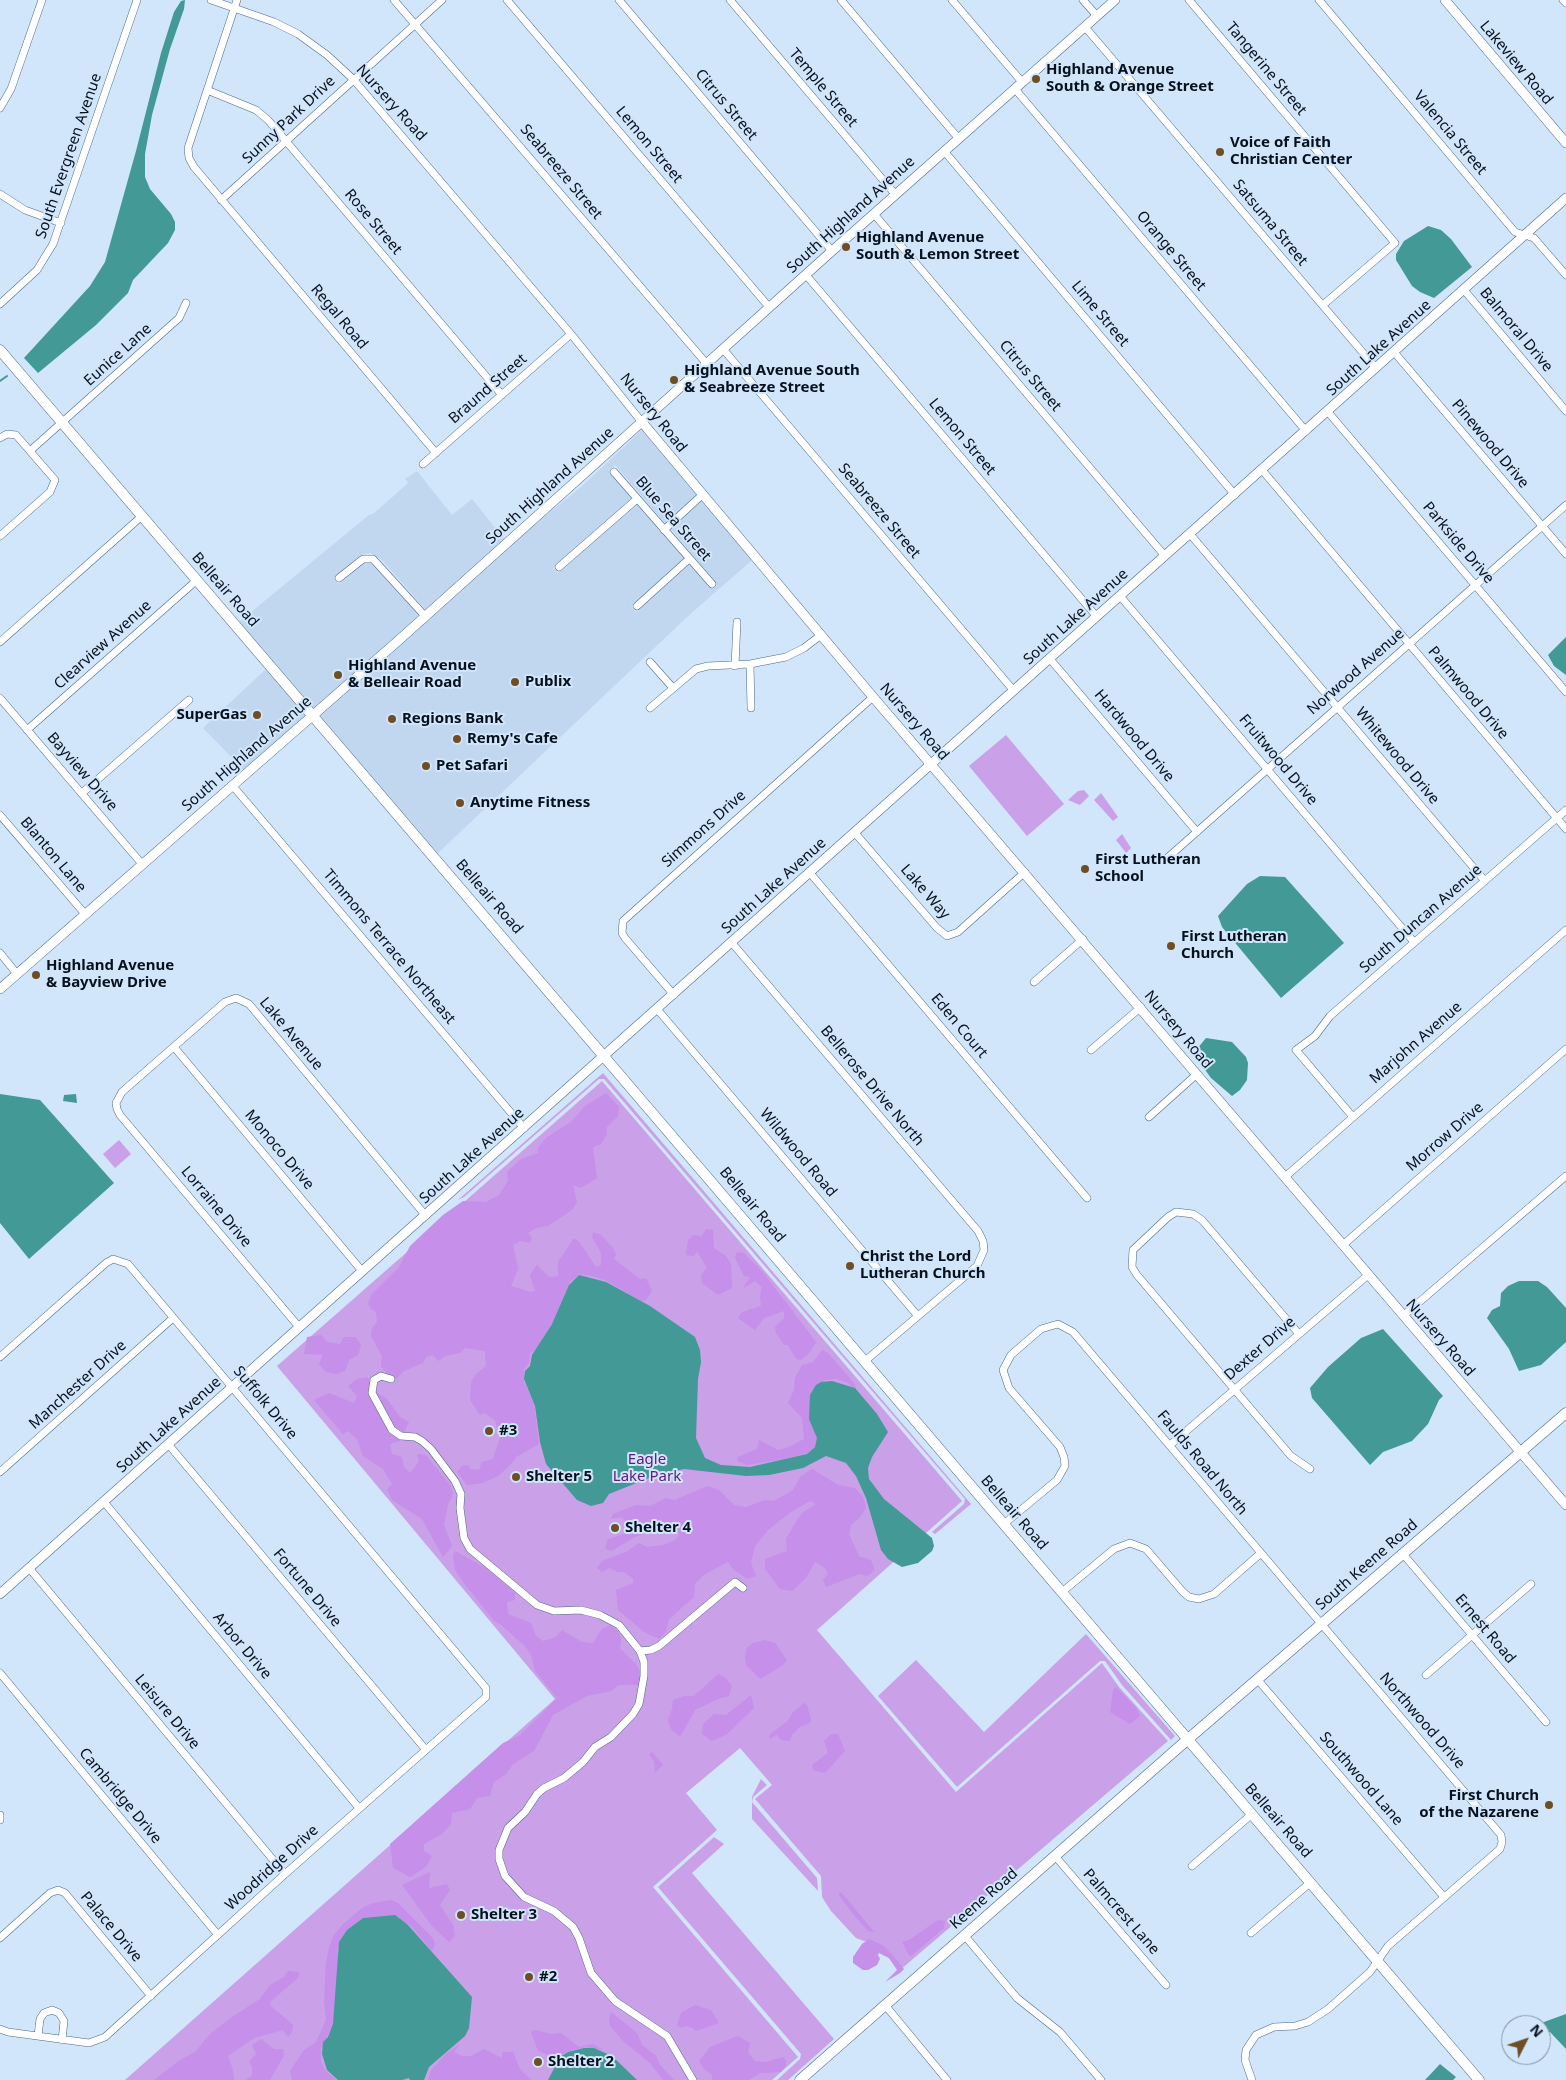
<!DOCTYPE html>
<style>
body{margin:0}
#map{position:relative;width:1566px;height:2080px;overflow:hidden;background:#d1e5fb;font-family:"Noto Sans",sans-serif}
canvas{display:block}
.north{position:absolute;left:1501px;top:2015px;width:50px;height:50px;box-sizing:border-box;background:#d1e5fb;border:1px solid #8090a2;border-radius:50%;rotate:49deg;font-size:14px;font-weight:700;line-height:20px;text-align:center;color:#06111d}
.north::after{content:'';display:block;margin:auto;width:18px;height:22px;background:#6f4e25;clip-path:polygon(50% 0,100% 100%,50% 72%,0 100%)}
</style>
<div id="map">
<canvas width="1566" height="2080"></canvas>
<div class="north">N</div>
</div>
<script>
const g = document.querySelector('canvas').getContext('2d');
g.lineJoin = 'round';
function paint(path, color) { g.fillStyle = color; g.fill(path, 'evenodd'); }
const shape = rows => new Path2D(rows.map(r => 'M' + r).join(''));
function stroke(path, color, width, dash) { g.strokeStyle = color; g.lineWidth = width; g.lineCap = dash ? 'butt' : 'round'; g.setLineDash(dash || []); g.stroke(path); }
function write(font, color, halo, rows, align = 'center') {
  g.font = font + ' "Noto Sans",sans-serif'; g.lineWidth = 4; g.setLineDash([]); g.textBaseline = 'middle'; g.strokeStyle = halo; g.fillStyle = color; for (const [text, x, y, turn = 0] of rows) {
    g.save(); g.translate(x, y); g.rotate((+turn || 0) * Math.PI / 180); g.textAlign = isNaN(turn) ? turn : align; if (halo) g.strokeText(text, 0, 0); g.fillText(text, 0, 0); g.restore();
  }
}
paint(shape([
 [642,430,697,495,666,524,615,465,609,470,632,498,553,568,558,573,637,503,685,558,631,606,636,612,690,564,708,585,714,580,671,529,702,501,752,560,687,617,437,854,318,715,523,534,581,487],
 [417,471,452,515,472,499,505,540,426,610,382,560,370,553,361,555,334,578,339,584,364,562,371,563,420,616,313,709,239,622,369,515,373,514,406,485,408,482,405,479],
 [267,668,307,714,244,770,203,728]
]), '#c0d7ef');
paint(shape([
 [1006,735,1064,804,1027,836,969,766],
 [1084,790,1089,796,1080,805,1068,800,1078,791],
 [1101,793,1118,817,1113,821,1094,800],
 [1122,834,1131,848,1126,853,1116,840],
 [603,1073,971,1504,935,1534,932,1532,964,1504,965,1499,604,1079,599,1079,464,1197,458,1200],
 [602,1081,962,1501,817,1630,956,1792,1102,1663,1119,1687,1168,1741,900,1970,878,1946,856,1938,831,1911,822,1897,821,1876,755,1799,772,1785,740,1748,686,1793,717,1830,653,1887,798,2057,772,2080,125,2080,555,1699,277,1366],
 [119,1140,131,1154,115,1168,103,1154],
 [1086,1634,1175,1736,1171,1740,1122,1685,1105,1661,1100,1661,957,1787,878,1696,916,1660,984,1732],
 [761,1779,767,1785,753,1797,752,1802,817,1878,818,1891,752,1819,752,1797],
 [714,1837,724,1844,692,1873,834,2039,788,2080,777,2080,800,2059,801,2054,658,1887]
]), '#caa0e8');
paint(shape([
 [606,1093,619,1107,618,1116,606,1128,607,1134,601,1144,593,1147,597,1178,581,1188,573,1185,577,1202,573,1209,548,1226,536,1228,528,1233,532,1238,530,1243,520,1241,513,1245,518,1269,511,1286,530,1292,535,1291,530,1275,537,1265,549,1277,558,1276,558,1262,574,1238,580,1243,596,1267,601,1265,601,1253,592,1237,593,1232,601,1235,614,1249,616,1255,614,1259,640,1279,646,1278,652,1291,646,1300,641,1301,605,1280,592,1276,579,1274,570,1282,555,1318,535,1350,530,1353,529,1363,524,1369,524,1382,534,1404,539,1444,516,1457,511,1464,498,1476,483,1483,467,1485,457,1472,462,1466,468,1465,470,1469,479,1470,482,1462,493,1459,500,1437,495,1420,484,1413,480,1415,470,1400,471,1382,476,1374,486,1366,485,1351,465,1348,460,1353,445,1356,438,1361,433,1355,426,1357,423,1363,404,1371,395,1380,381,1367,382,1356,371,1336,372,1328,377,1322,376,1312,371,1309,368,1304,371,1295,399,1267,410,1246,443,1215,463,1201,486,1202,499,1195,508,1181,507,1172,521,1159,538,1153,538,1148,546,1138,572,1121,585,1106],
 [706,1229,713,1230,714,1248,726,1256,731,1264,732,1288,718,1295,702,1283,701,1275,707,1268,697,1251,694,1256,686,1255,688,1240,693,1235,702,1236],
 [737,1252,744,1253,762,1271,816,1342,810,1352,801,1360,796,1359,788,1345,784,1345,776,1333,775,1327,784,1318,784,1311,764,1318,755,1330,738,1318,742,1312,761,1306,760,1296,762,1287,755,1281,743,1288,750,1277,744,1276,735,1258],
 [321,1335,327,1342,340,1344,344,1337,356,1337,361,1345,358,1355,349,1360,345,1371,336,1374,326,1372,319,1364,323,1355,304,1354,307,1337],
 [822,1350,827,1352,855,1384,856,1390,848,1383,836,1379,825,1380,818,1387,819,1433,816,1445,808,1453,784,1459,747,1465,737,1461,738,1457,757,1449,759,1440,778,1450,789,1447,804,1439,802,1418,788,1403,794,1390,795,1378,802,1365,813,1362],
 [368,1377,375,1391,387,1399,400,1417,409,1422,400,1441,390,1444,392,1454,402,1457,404,1467,410,1473,419,1462,417,1454,426,1455,451,1486,453,1495,448,1504,444,1525,452,1546,443,1557,422,1519,392,1500,387,1489,392,1484,383,1469,363,1456,357,1439,348,1431,343,1434,314,1400,329,1393,354,1403,357,1396,348,1386,357,1379],
 [812,1469,838,1485,855,1488,863,1497,866,1508,860,1517,851,1525,849,1534,859,1556,871,1560,875,1570,867,1576,860,1574,826,1587,823,1580,828,1574,825,1568,815,1562,805,1579,792,1591,780,1589,765,1569,765,1559,787,1551,786,1539,797,1520,803,1512,816,1504,810,1501,791,1512,768,1530,755,1546,751,1563,756,1576,747,1579,733,1569,728,1562,705,1574,695,1584,694,1597,669,1619,666,1632,659,1639,644,1632,618,1610,616,1590,633,1583,633,1579,624,1572,618,1572,609,1568,602,1572,597,1568,602,1561,626,1552,639,1543,647,1547,664,1545,675,1540,680,1534,667,1522,660,1523,649,1532,635,1537,611,1551,605,1549,608,1539,627,1533,627,1522,621,1517,611,1519,613,1514,636,1505,650,1506,666,1498,674,1500,708,1486,719,1490,734,1505,746,1507,765,1500,774,1501,793,1490,801,1476],
 [455,1551,486,1568,515,1593,515,1600,507,1602,508,1614,531,1623,536,1636,543,1641,556,1637,562,1630,582,1642,593,1643,602,1629,610,1625,618,1631,621,1639,620,1649,636,1664,642,1675,640,1685,618,1685,611,1691,587,1696,553,1715,534,1751,513,1764,506,1774,494,1782,490,1796,477,1798,470,1809,452,1813,451,1824,442,1834,424,1844,424,1851,432,1856,426,1867,410,1877,393,1868,390,1844,503,1743,520,1735,557,1698,535,1671,531,1655,525,1646,500,1624,495,1622,464,1583,455,1570,453,1556],
 [765,1640,775,1643,787,1660,782,1666,760,1679,746,1665,745,1657,746,1649,753,1643],
 [718,1674,726,1678,732,1686,729,1696,718,1699,695,1710,680,1737,671,1729,668,1720,672,1709,673,1700,684,1696,694,1696],
 [1116,1687,1136,1708,1140,1716,1130,1724,1110,1712,1113,1690],
 [751,1695,754,1708,727,1734,712,1741,702,1734,703,1724,714,1714,726,1715],
 [804,1703,807,1705,811,1719,810,1723,800,1727,793,1734,789,1741,781,1740,777,1735,769,1739,770,1734,787,1722,793,1712],
 [831,1734,838,1734,845,1751,825,1773,813,1770,812,1765,828,1753,824,1741],
 [652,1752,663,1765,655,1773,654,1761,649,1755],
 [430,1872,429,1888,447,1884,450,1890,440,1905,453,1925,455,1936,449,1942,432,1926,402,1885],
 [840,1892,842,1893,874,1932,868,1931,853,1914,839,1895],
 [391,1900,398,1903,433,1938,435,1945,432,1951,412,1927,395,1915,362,1918,347,1930,337,1950,339,1966,333,2025,321,2048,321,2061,325,2070,336,2080,292,2080,290,2071,304,2050,316,2042,326,2020,324,2002,326,1963,329,1947,334,1935,342,1925,362,1908,373,1903],
 [938,1920,945,1921,944,1928,911,1956,909,1955,902,1942,909,1940],
 [869,1939,884,1946,897,1960,904,1969,900,1973,885,1982,897,1970,889,1958,879,1953,878,1955,880,1959,877,1965,868,1970,863,1970,853,1963,853,1957,862,1944],
 [288,1971,299,1972,298,1978,271,2001,270,2005,293,2025,292,2032,288,2037,283,2030,254,2038,228,2056,233,2070,234,2080,154,2080,180,2060,195,2052,211,2033,232,2017,260,1999,270,1985,284,1977],
 [695,2005,711,2010,719,2023,696,2031,692,2028,686,2026,681,2028,677,2025,681,2013],
 [611,2012,637,2033,642,2045,656,2056,660,2065,674,2080,663,2080,650,2063,623,2041,610,2026,609,2019],
 [535,2030,552,2034,561,2033,579,2047,593,2044,603,2050,585,2047,566,2052,554,2060,549,2055,538,2051,531,2032],
 [738,2036,750,2043,748,2052,755,2061,766,2062,783,2057,786,2060,786,2065,781,2072,760,2073,749,2080,712,2080,712,2075,704,2069,699,2061,710,2047],
 [261,2039,274,2049,283,2049,284,2055,270,2080,246,2080,252,2075,252,2067,249,2062,256,2054,252,2045],
 [460,2044,454,2052,462,2056,471,2056,484,2049,502,2058,502,2052,513,2052,520,2069,531,2080,428,2080,431,2070,446,2054]
]), '#c58fea');
paint(shape([
 [185,0,184,9,170,49,152,115,145,154,145,177,150,189,171,214,175,222,175,230,168,243,133,280,128,293,96,325,38,373,24,358,90,286,105,262,136,151,161,53,174,12,181,1],
 [1428,226,1441,230,1451,239,1472,267,1434,298,1420,292,1412,286,1396,260,1396,254,1404,241],
 [1566,637,1566,675,1554,666,1548,655],
 [1260,876,1285,877,1344,943,1281,998,1222,927,1218,916,1247,884],
 [1206,1038,1232,1042,1246,1057,1248,1063,1247,1080,1240,1090,1232,1096,1211,1078,1198,1060,1197,1049],
 [0,1094,40,1100,114,1183,29,1259,0,1223],
 [64,1095,76,1094,77,1103,63,1101],
 [579,1275,606,1282,650,1306,695,1337,700,1350,701,1362,698,1379,696,1438,705,1458,721,1465,750,1467,807,1454,815,1447,817,1438,809,1419,810,1395,816,1385,821,1382,832,1381,855,1388,877,1414,888,1432,872,1457,868,1468,869,1479,884,1499,932,1538,934,1546,932,1551,918,1563,902,1567,888,1559,881,1550,866,1498,856,1476,846,1463,826,1456,803,1468,769,1475,746,1476,684,1469,654,1476,609,1494,603,1503,591,1506,577,1500,546,1464,540,1442,535,1406,524,1379,525,1371,530,1366,532,1355,552,1324,569,1285],
 [1519,1281,1538,1281,1547,1287,1566,1308,1566,1342,1541,1365,1519,1371,1509,1349,1487,1318,1492,1310,1500,1306,1501,1293,1508,1286],
 [1383,1329,1443,1396,1439,1400,1428,1424,1412,1441,1383,1452,1370,1465,1312,1398,1310,1388,1328,1367,1361,1338],
 [395,1915,407,1924,472,1997,469,2028,465,2036,429,2067,424,2080,410,2080,409,2078,402,2080,338,2080,327,2070,322,2054,323,2042,328,2037,333,2024,339,1942,347,1930,363,1918],
 [1566,2014,1566,2049,1550,2032,1545,2032,1542,2030,1544,2022],
 [584,2048,594,2048,612,2056,637,2080,548,2080,560,2057,568,2052],
 [1440,2064,1456,2077,1453,2080,1425,2080]
]), '#429995');
stroke(shape([
 [0,381,7,376]
]), '#429995', 2);
const minor = shape([
 [211,0,274,22,298,34,327,55,353,79,571,334,641,421],
 [237,0,188,148,189,158,194,167,436,453],
 [394,0,706,363],
 [507,0,769,307],
 [619,0,832,251],
 [730,0,895,194],
 [841,0,959,139],
 [952,0,1022,82],
 [1083,0,1097,16],
 [1189,0,1395,243,1323,305],
 [1319,0,1515,232,1534,238,1566,275],
 [1563,0,1566,3],
 [1085,27,1376,368],
 [1015,89,1306,431],
 [207,90,256,110,268,120,502,395],
 [0,108,11,89,42,0],
 [944,151,1235,495],
 [0,194,25,210,61,223],
 [221,200,442,0],
 [874,214,1165,556],
 [806,275,1097,617],
 [1464,290,1566,411],
 [0,304,37,270,53,244,137,0],
 [723,349,1014,691],
 [1394,352,1566,554],
 [1328,412,1566,692],
 [0,438,7,434,16,435,55,480,50,492,0,536],
 [31,450,179,318,186,303],
 [423,464,571,334],
 [1262,470,1566,829],
 [614,472,712,584],
 [664,530,702,495],
 [1190,534,1485,881],
 [559,567,637,499],
 [339,578,363,559,373,559,425,616],
 [1120,596,1414,942],
 [637,606,689,559],
 [0,642,142,516],
 [1050,659,1197,832],
 [650,662,673,688],
 [750,664,751,708],
 [735,666,737,622],
 [0,698,142,864],
 [650,708,696,669,708,666,750,664,786,657,804,648,821,635],
 [27,730,197,580],
 [232,785,524,1128],
 [82,793,189,700],
 [0,815,85,914],
 [855,833,937,928,947,936,958,932,1025,872],
 [1165,860,1566,505],
 [810,873,1087,1198],
 [732,943,978,1231,983,1241,984,1250,977,1266,865,1361],
 [0,953,17,974],
 [1034,982,1083,939],
 [674,995,625,938,622,933,623,921,873,697],
 [657,1009,917,1315],
 [174,1047,362,1271],
 [1091,1050,1141,1007],
 [1149,1117,1197,1074],
 [1353,1117,1296,1050,1315,1036,1330,1016,1566,810],
 [1285,1177,1566,930],
 [1343,1245,1566,1049],
 [1403,1316,1566,1176],
 [299,1327,120,1115,117,1109,116,1103,122,1092,225,1002,236,998,249,1004,426,1216],
 [1299,1334,1202,1220,1193,1214,1176,1212,1168,1217,1133,1250,1132,1267,1137,1275,1291,1456,1310,1469],
 [0,1357,106,1263,113,1259,128,1264,486,1688,486,1697,285,1874,105,2037,89,2043,8,2032,0,2029],
 [391,1379,381,1376,374,1380,372,1393,392,1430,401,1436,415,1437,422,1441,431,1449,455,1481,461,1494,460,1508,464,1538,470,1549,537,1605,554,1611,581,1610,600,1615,619,1625,640,1651,644,1662,644,1676,639,1704,633,1714,611,1737,595,1747,583,1762,564,1778,544,1788,537,1794,525,1812,508,1828,499,1850,499,1859,505,1876,524,1897,554,1911,573,1927,579,1938,591,1973,615,2001,667,2036,693,2080],
 [168,1444,426,1750],
 [1170,1445,1368,1275],
 [0,1472,173,1318],
 [104,1502,359,1808],
 [1004,1524,1057,1480,1065,1466,1064,1457,1060,1447,1009,1388,1003,1370,1011,1355,1041,1329,1058,1324,1073,1332,1501,1835,1502,1842,1500,1849,1388,1946,1370,1972,1328,2009,1308,2022,1295,2026,1274,2027,1256,2035,1246,2050,1245,2060,1252,2080],
 [1403,1554,1546,1722],
 [29,1568,285,1874],
 [1062,1592,1114,1549,1130,1543,1146,1549,1183,1592,1189,1597,1199,1599,1214,1594,1261,1553],
 [640,1651,651,1650,659,1646,735,1582,743,1588],
 [0,1673,218,1935],
 [1426,1675,1531,1584],
 [1257,1679,1444,1897],
 [0,1815,0,1820],
 [1055,1856,1166,1985],
 [1192,1866,1252,1814],
 [1251,1933,1311,1882],
 [965,1936,1017,1998,1060,2032,1101,2080],
 [0,1938,50,1893,58,1890,65,1893,151,1996],
 [885,2005,947,2080],
 [38,2036,40,2019,44,2013,52,2010,59,2013,64,2021,62,2040]
]);
const tertiary = shape([
 [1445,0,1566,143],
 [641,421,873,697,1566,1505],
 [0,989,399,640,832,251,1115,0],
 [0,1594,1566,198]
]);
const secondary = shape([
 [0,350,1479,2080],
 [800,2080,1187,1740,1566,1413]
]);
stroke(minor, '#4a6887', 8);
stroke(tertiary, '#4a6887', 10);
stroke(secondary, '#4a6887', 11);
stroke(minor, '#fff', 7);
stroke(tertiary, '#fff', 9);
stroke(secondary, '#fff', 10);
for (const [x, y, r, color] of [
 [1036,79,5,"#6f4e25"],
 [1220,152,5,"#6f4e25"],
 [846,247,5,"#6f4e25"],
 [674,380,5,"#6f4e25"],
 [338,675,5,"#6f4e25"],
 [515,682,5,"#6f4e25"],
 [257,715,5,"#6f4e25"],
 [392,719,5,"#6f4e25"],
 [457,739,5,"#6f4e25"],
 [426,766,5,"#6f4e25"],
 [460,803,5,"#6f4e25"],
 [1085,869,5,"#6f4e25"],
 [1171,946,5,"#6f4e25"],
 [36,975,5,"#6f4e25"],
 [850,1266,5,"#6f4e25"],
 [489,1431,5,"#6f4e25"],
 [516,1477,5,"#6f4e25"],
 [615,1528,5,"#6f4e25"],
 [1549,1805,5,"#6f4e25"],
 [461,1915,5,"#6f4e25"],
 [529,1977,5,"#6f4e25"],
 [538,2062,5,"#6f4e25"]
]) { const dot = new Path2D(); dot.arc(x, y, r, 0, 2 * Math.PI); g.fillStyle = color; g.fill(dot); stroke(dot, '#d1e5fb', 2); }
write('15px', '#06111d', '#d1e5fb', [
 ["Lakeview Road",1516,63,50],
 ["Tangerine Street",1266,69,50],
 ["Temple Street",823,88,50],
 ["Nursery Road",391,103,48],
 ["Citrus Street",726,105,50],
 ["Sunny Park Drive",289,120,-43],
 ["Valencia Street",1450,133,50],
 ["Lemon Street",649,145,50],
 ["South Evergreen Avenue",69,156,-71],
 ["Seabreeze Street",561,172,50],
 ["South Highland Avenue",851,215,-42],
 ["Rose Street",373,222,50],
 ["Satsuma Street",1270,223,50],
 ["Orange Street",1171,251,50],
 ["Lime Street",1100,314,50],
 ["Regal Road",339,317,50],
 ["Balmoral Drive",1516,330,50],
 ["South Lake Avenue",1379,348,-42],
 ["Eunice Lane",118,355,-42],
 ["Citrus Street",1030,376,50],
 ["Braund Street",488,389,-41],
 ["Nursery Road",653,413,51],
 ["Lemon Street",962,437,50],
 ["Pinewood Drive",1490,444,50],
 ["South Highland Avenue",550,486,-42],
 ["Seabreeze Street",879,511,50],
 ["Blue Sea Street",673,519,49],
 ["Parkside Drive",1458,543,50],
 ["Belleair Road",225,590,49],
 ["South Lake Avenue",1076,617,-42],
 ["Clearview Avenue",103,645,-42],
 ["Norwood Avenue",1356,672,-41],
 ["Palmwood Drive",1468,693,50],
 ["Nursery Road",914,722,49],
 ["Hardwood Drive",1134,736,50],
 ["South Highland Avenue",247,754,-41],
 ["Whitewood Drive",1397,756,50],
 ["Fruitwood Drive",1278,760,50],
 ["Bayview Drive",82,772,49],
 ["Simmons Drive",704,829,-42],
 ["Blanton Lane",53,855,50],
 ["South Lake Avenue",774,886,-42],
 ["Lake Way",925,892,49],
 ["Belleair Road",489,897,49],
 ["South Duncan Avenue",1421,919,-41],
 ["Timmons Terrace Northeast",389,947,50],
 ["Eden Court",959,1026,50],
 ["Nursery Road",1178,1030,50],
 ["Lake Avenue",291,1034,50],
 ["Marjohn Avenue",1416,1043,-41],
 ["Bellerose Drive North",872,1086,50],
 ["Morrow Drive",1445,1137,-41],
 ["Monoco Drive",279,1150,50],
 ["Wildwood Road",798,1153,50],
 ["South Lake Avenue",472,1156,-42],
 ["Belleair Road",752,1205,50],
 ["Lorraine Drive",216,1207,50],
 ["Nursery Road",1440,1338,49],
 ["Dexter Drive",1260,1349,-41],
 ["Manchester Drive",78,1385,-42],
 ["Suffolk Drive",265,1403,50],
 ["South Lake Avenue",169,1425,-42],
 ["Faulds Road North",1202,1463,50],
 ["Belleair Road",1014,1513,49],
 ["South Keene Road",1367,1565,-41],
 ["Fortune Drive",307,1588,50],
 ["Ernest Road",1485,1629,50],
 ["Arbor Drive",242,1646,50],
 ["Leisure Drive",167,1712,50],
 ["Northwood Drive",1422,1721,49],
 ["Southwood Lane",1361,1779,49],
 ["Cambridge Drive",120,1796,50],
 ["Belleair Road",1278,1821,49],
 ["Woodridge Drive",272,1868,-42],
 ["Keene Road",984,1899,-41],
 ["Palmcrest Lane",1121,1912,49],
 ["Palace Drive",111,1927,50]
]);
write('bold 15px', '#06111d', '#d1e5fb', [
 ["Highland Avenue",1046,70],
 ["South & Orange Street",1046,87],
 ["Voice of Faith",1230,143],
 ["Christian Center",1230,160],
 ["Highland Avenue",856,238],
 ["South & Lemon Street",856,255],
 ["Highland Avenue South",684,371],
 ["& Seabreeze Street",684,388],
 ["Highland Avenue",348,666],
 ["& Belleair Road",348,683],
 ["Publix",525,682],
 ["SuperGas",247,715,"right"],
 ["Regions Bank",402,719],
 ["Remy's Cafe",467,739],
 ["Pet Safari",436,766],
 ["Anytime Fitness",470,803],
 ["First Lutheran",1095,860],
 ["School",1095,877],
 ["First Lutheran",1181,937],
 ["Church",1181,954],
 ["Highland Avenue",46,966],
 ["& Bayview Drive",46,983],
 ["Christ the Lord",860,1257],
 ["Lutheran Church",860,1274],
 ["#3",499,1431],
 ["Shelter 5",526,1477],
 ["Shelter 4",625,1528],
 ["First Church",1539,1796,"right"],
 ["of the Nazarene",1539,1813,"right"],
 ["Shelter 3",471,1915],
 ["#2",539,1977],
 ["Shelter 2",548,2062]
], 'left');
write('15px', '#611b86', '#d1e5fb', [
 ["Eagle",647,1460],
 ["Lake Park",647,1477]
]);
</script>
